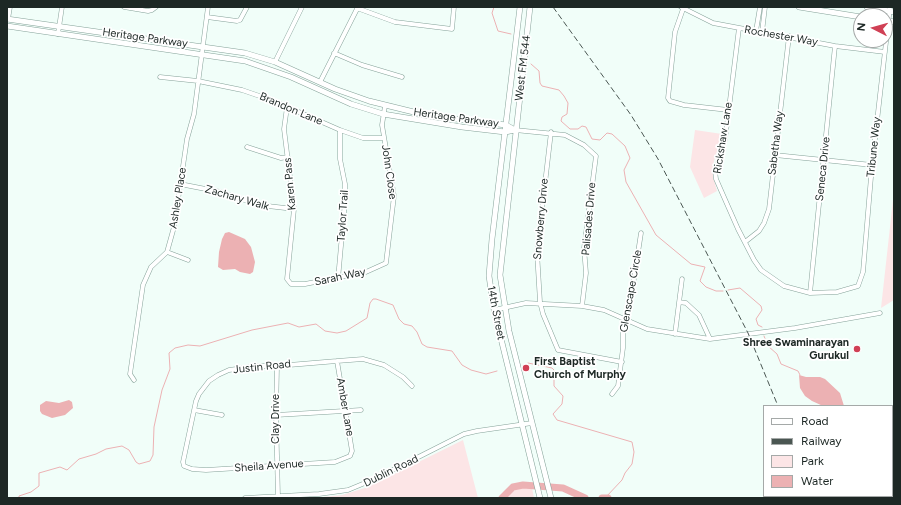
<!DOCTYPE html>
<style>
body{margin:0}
#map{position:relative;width:901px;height:505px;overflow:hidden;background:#f1fef9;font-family:Figtree,sans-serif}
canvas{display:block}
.frame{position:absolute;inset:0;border:8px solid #1d2825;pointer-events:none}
.legend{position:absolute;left:763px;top:405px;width:130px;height:92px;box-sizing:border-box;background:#fff;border:1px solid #a5a9a8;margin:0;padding:5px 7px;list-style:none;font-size:12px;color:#1d2825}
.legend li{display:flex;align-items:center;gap:8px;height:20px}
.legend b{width:20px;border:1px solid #a5a9a8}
.north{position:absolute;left:853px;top:8px;width:40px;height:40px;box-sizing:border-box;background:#fff;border:1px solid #a5a9a8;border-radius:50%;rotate:276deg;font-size:11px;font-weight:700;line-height:16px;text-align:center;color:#1d2825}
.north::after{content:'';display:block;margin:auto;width:14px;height:18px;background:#d04055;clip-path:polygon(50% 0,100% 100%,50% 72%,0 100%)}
</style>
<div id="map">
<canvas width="901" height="505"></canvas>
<div class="frame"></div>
<ul class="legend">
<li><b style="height:5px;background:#fff"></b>Road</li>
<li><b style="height:5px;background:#4a5652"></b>Railway</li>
<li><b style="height:11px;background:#fce5e6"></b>Park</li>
<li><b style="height:11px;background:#ecb1b3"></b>Water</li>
</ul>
<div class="north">N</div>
</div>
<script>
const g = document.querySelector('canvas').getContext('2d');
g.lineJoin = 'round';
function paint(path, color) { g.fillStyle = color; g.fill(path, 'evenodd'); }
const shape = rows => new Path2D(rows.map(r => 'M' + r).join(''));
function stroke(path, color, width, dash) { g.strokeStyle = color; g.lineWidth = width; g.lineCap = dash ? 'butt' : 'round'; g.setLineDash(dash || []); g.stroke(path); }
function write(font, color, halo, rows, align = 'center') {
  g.font = font + ' Figtree,sans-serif'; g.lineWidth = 3.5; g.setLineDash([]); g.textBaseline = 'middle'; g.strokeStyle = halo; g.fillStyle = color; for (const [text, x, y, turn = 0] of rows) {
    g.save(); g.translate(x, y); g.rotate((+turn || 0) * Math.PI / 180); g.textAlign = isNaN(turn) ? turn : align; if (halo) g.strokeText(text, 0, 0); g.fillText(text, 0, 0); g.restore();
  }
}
paint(shape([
 [695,130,722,134,713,165,713,176,717,191,704,198,690,167],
 [894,191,894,300,881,308],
 [463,440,478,498,314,498,342,495,368,487],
 [517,488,532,488,534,498,506,498]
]), '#fce5e6');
paint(shape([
 [229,232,245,239,251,247,255,262,253,272,250,274,240,272,235,269,223,270,218,267,219,252,222,239,225,233],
 [799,375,806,377,820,377,825,379,840,393,844,406,823,406,812,401,805,396,800,388],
 [69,400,72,402,73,408,65,415,52,418,42,414,40,411,40,405,46,401,59,403]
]), '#ecb1b3');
stroke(shape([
 [494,7,492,13,498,31,511,34],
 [531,64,539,71,540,83,542,86,559,90,564,96,568,103,567,114,562,117,561,121,570,129,578,129,582,126,586,127,592,139,600,140,607,133,612,134,625,146,630,158,624,170,626,182,656,235,691,264,705,267,700,281,706,287,716,291,723,291],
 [728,290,740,288,761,306,762,310,756,319,758,325,762,327],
 [764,336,768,346,777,354,781,364,798,371,800,375],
 [528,363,552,368,554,370,554,386,563,396,562,404,553,414,557,420,632,442,634,452,632,464,625,473,622,480,606,497],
 [892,472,894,474],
 [19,498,19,496,31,492,39,486,39,473,60,467,67,470,79,459,96,454,106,449,122,446,129,450,136,462,139,464,150,461,153,455,154,427,162,390,170,369,169,353,175,348,188,345,200,346,252,330,288,323,299,327,316,324,325,331,337,333,346,331,367,318,370,303,373,299,376,299,393,305,399,319,404,324,412,326,417,332,422,344,427,347,452,351,462,365,471,370,486,374,497,371]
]), '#ecb1b3', 1);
stroke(shape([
 [502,498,513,487,523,485,563,488,585,498],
 [602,498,608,498]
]), '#ecb1b3', 7);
const minor = shape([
 [124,7,148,11,152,10,156,7],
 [681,7,713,23,835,46,885,52],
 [357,8,395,22,452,29,454,7],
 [683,9,675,32,668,98,670,101,684,105,728,110],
 [207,17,237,21,240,20,247,7],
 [8,19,10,7],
 [739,28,725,140,715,171,716,179,738,229,754,260,761,270,784,286,810,293,837,292,858,286,863,272,872,165,890,7],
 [756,31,760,7],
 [762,32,765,7],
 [58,34,62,7],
 [334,53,362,65,402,77],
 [275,62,302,7],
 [160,77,198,81,242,90,274,101,340,130,363,138,384,138],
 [320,82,358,7],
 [287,107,284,129,294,209,287,279,291,284,305,284,366,272,386,263,394,196,382,125,385,106],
 [515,130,565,135,584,145,596,156,584,248,586,273,582,306],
 [551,132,537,252,540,302,543,314,558,350,622,362],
 [247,147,281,158,288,157],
 [775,155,872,165],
 [180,184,221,192,259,205,294,209],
 [745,242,759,231,764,223,769,209,789,36],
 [167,252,188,260],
 [338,279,345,201,345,184,340,159,340,130],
 [810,293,835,46],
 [679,302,686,303,699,315,710,339],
 [494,310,526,303,582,306,604,310,647,329,710,339,795,328,880,313],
 [675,334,682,279],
 [337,361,352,451,350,456,335,462,206,470,192,469,184,466,183,462,196,401,199,394,209,381,218,375,229,370,258,366,277,366,337,361,363,359,384,365,403,377,412,386],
 [277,366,276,415,278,497],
 [134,380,130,374,143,285,151,267,167,252,174,227,187,139,194,114,208,7],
 [612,394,618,386,623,348,623,331,629,311,641,233],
 [194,410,222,415],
 [276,415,361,410],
 [245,498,319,494,348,490,377,478,464,434,477,431,532,423]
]);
const major = shape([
 [520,7,492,239,489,276,494,310,540,498],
 [530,7,500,275,509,331,551,498],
 [799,7,861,17],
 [867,7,894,12],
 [7,19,245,53,275,62,335,89,369,101,430,116,506,125,515,130],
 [885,20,894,22],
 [7,26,245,61,291,77,351,104,383,114,462,127,505,132,515,130]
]);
stroke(minor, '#85a299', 5);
stroke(major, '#85a299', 6);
stroke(minor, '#fff', 4);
stroke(major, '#fff', 5);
stroke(shape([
 [553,7,631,115,658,159,748,333,778,406],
 [798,496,799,498]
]), '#4a5652', 1, [6, 3]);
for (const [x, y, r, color] of [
 [857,349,4,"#d04055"],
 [526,368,4,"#d04055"]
]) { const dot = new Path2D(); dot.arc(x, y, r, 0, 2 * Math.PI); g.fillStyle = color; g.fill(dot); stroke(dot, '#fff', 1.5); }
write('11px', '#1d2825', '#fff', [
 ["Rochester Way",781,36,10],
 ["Heritage Parkway",145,38,8],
 ["West FM 544",523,68,-83],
 ["Brandon Lane",291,109,23],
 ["Heritage Parkway",456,118,8],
 ["Rickshaw Lane",723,138,-81],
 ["Sabetha Way",776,143,-83],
 ["Tribune Way",874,147,-84],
 ["Seneca Drive",823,169,-84],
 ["John Close",389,172,82],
 ["Karen Pass",290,184,-95],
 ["Ashley Place",178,198,-81],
 ["Zachary Walk",237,198,16],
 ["Taylor Trail",343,216,-86],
 ["Snowberry Drive",541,219,-85],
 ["Palisades Drive",589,219,-85],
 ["Sarah Way",340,277,-12],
 ["Glenscape Circle",631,291,-80],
 ["14th Street",496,313,79],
 ["Justin Road",262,367,-6],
 ["Amber Lane",345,407,80],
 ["Clay Drive",276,419,-90],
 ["Sheila Avenue",269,466,-4],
 ["Dublin Road",391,471,-26]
]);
write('bold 11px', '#1d2825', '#fff', [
 ["Shree Swaminarayan",849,343],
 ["Gurukul",849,356],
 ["First Baptist",534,362,"left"],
 ["Church of Murphy",534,375,"left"]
], 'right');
</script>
